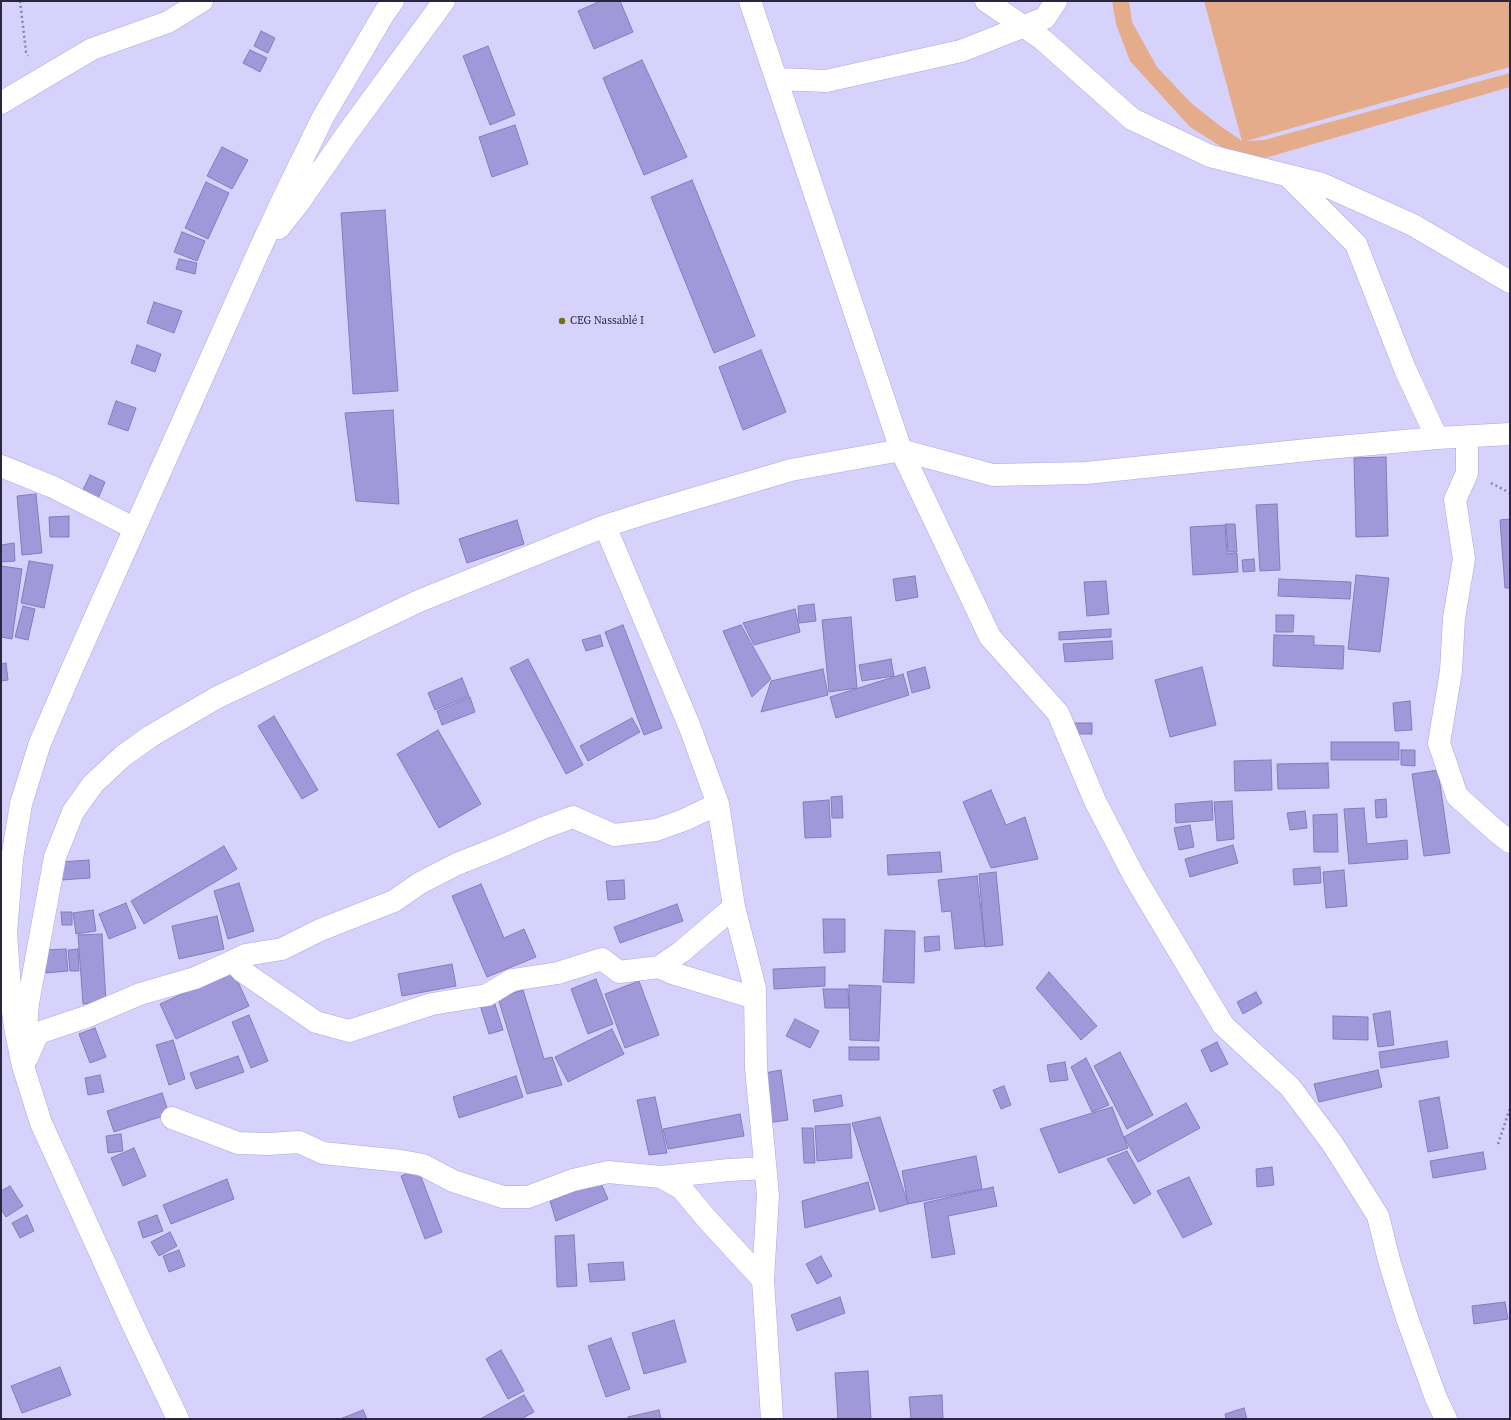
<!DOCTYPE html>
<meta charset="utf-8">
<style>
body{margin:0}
#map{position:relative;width:1511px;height:1420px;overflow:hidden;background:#d7d2fc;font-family:"Source Serif 4",serif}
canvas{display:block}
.frame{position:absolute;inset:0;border:2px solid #2a2641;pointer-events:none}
</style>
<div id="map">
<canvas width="1511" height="1420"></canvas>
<div class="frame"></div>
</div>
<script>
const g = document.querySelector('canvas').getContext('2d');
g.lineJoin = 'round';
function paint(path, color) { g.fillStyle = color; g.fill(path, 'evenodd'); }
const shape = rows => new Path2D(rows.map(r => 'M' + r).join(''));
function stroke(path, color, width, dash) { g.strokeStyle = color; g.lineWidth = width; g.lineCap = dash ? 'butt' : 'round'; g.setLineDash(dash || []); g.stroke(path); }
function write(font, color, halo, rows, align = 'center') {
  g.font = font + ' "Source Serif 4",serif'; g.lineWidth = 4; g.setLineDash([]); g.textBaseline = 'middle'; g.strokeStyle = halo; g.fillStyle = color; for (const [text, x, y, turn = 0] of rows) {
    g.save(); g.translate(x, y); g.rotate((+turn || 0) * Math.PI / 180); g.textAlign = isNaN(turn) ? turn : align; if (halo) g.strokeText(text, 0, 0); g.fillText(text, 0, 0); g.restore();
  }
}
paint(shape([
 [1112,1,1129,1,1132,22,1157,67,1191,103,1219,125,1242,141,1204,1,1510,1,1510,67,1246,141,1264,140,1510,73,1510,87,1265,158,1228,151,1190,127,1130,61,1116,24]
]), '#e5ac8c');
const building = shape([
 [601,1,620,1,633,32,594,49,578,11,601,1],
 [261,31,275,38,268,53,254,46,261,31],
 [488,46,515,115,490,125,463,56,488,46],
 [250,50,267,58,260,72,243,63,250,50],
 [642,60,687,157,644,175,603,78,642,60],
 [515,125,528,164,492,177,479,137,515,125],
 [222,147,248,160,232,189,207,176,222,147],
 [692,180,755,336,714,353,651,197,692,180],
 [206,182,229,193,208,239,185,228,206,182],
 [385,210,398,391,353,394,341,213,385,210],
 [182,232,205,241,197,261,174,252,182,232],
 [179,259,197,263,195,274,176,269,179,259],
 [154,302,182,311,174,333,147,323,154,302],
 [137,345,161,354,155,372,131,363,137,345],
 [761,350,786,412,743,430,719,367,761,350],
 [116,401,136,408,128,431,108,424,116,401],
 [393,410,399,504,356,501,345,413,393,410],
 [1386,457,1388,536,1356,537,1354,458,1386,457],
 [90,475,105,482,97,501,81,494,90,475],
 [36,494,42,553,22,555,17,496,36,494],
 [1277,504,1280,570,1260,571,1256,505,1277,504],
 [69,516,69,537,50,537,49,517,69,516],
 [1510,519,1510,588,1505,588,1500,520,1510,519],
 [517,520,524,544,467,563,459,539,517,520],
 [1226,524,1235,524,1237,552,1228,552,1226,524],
 [1225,525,1227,554,1237,553,1238,572,1193,575,1190,527,1225,525],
 [14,543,15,561,1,562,1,545,14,543],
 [1254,559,1255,571,1243,572,1242,560,1254,559],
 [29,561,53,565,44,608,21,603,29,561],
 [1,566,22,569,12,639,1,637,1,566],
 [1356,575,1389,578,1380,652,1348,649,1356,575],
 [915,576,918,597,896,601,893,579,915,576],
 [1279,579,1351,582,1350,599,1278,596,1279,579],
 [1106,581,1109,614,1087,616,1084,582,1106,581],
 [814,604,816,621,799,623,798,606,814,604],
 [23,606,35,609,28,640,15,637,23,606],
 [795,609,800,632,754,645,743,623,795,609],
 [1276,615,1294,615,1293,632,1276,632,1276,615],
 [851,617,857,688,829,692,822,620,851,617],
 [623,625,662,728,644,735,605,632,623,625],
 [741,625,771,679,752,697,723,631,741,625],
 [1111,629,1111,637,1059,640,1059,632,1111,629],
 [600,635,603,646,586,651,582,640,600,635],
 [1274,635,1314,636,1314,645,1344,646,1343,669,1273,666,1274,635],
 [1112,641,1113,659,1065,662,1063,644,1112,641],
 [528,659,583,765,566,774,510,668,528,659],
 [891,659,894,676,862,681,859,665,891,659],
 [6,663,8,680,1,681,1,664,6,663],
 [925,667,930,688,912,693,907,672,925,667],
 [1202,667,1216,725,1170,737,1155,680,1202,667],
 [823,669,828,695,761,712,771,681,823,669],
 [903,674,909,695,836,718,830,697,903,674],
 [462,678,469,696,435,710,428,693,462,678],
 [470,697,475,712,442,725,437,711,470,697],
 [1410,701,1412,730,1395,731,1393,703,1410,701],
 [274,716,318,790,302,799,258,726,274,716],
 [632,718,640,732,588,761,580,746,632,718],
 [1072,723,1092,723,1092,734,1072,734,1072,723],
 [438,730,481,804,439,828,397,754,438,730],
 [1331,742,1399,742,1399,760,1331,760,1331,742],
 [1401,750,1415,750,1415,766,1401,765,1401,750],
 [1271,760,1272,790,1235,791,1234,761,1271,760],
 [1328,763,1329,788,1278,789,1277,764,1328,763],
 [1438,770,1450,853,1424,856,1412,774,1438,770],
 [991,790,1006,825,1025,817,1038,859,991,868,963,802,991,790],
 [842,796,843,818,832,818,831,797,842,796],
 [1386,799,1387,817,1376,818,1375,800,1386,799],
 [829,800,831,837,805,838,803,802,829,800],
 [1212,801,1213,820,1176,823,1175,804,1212,801],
 [1232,801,1234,839,1217,841,1214,802,1232,801],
 [1364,808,1367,844,1407,840,1408,859,1349,864,1344,809,1364,808],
 [1305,811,1307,828,1290,830,1287,813,1305,811],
 [1337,814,1338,852,1314,852,1313,815,1337,814],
 [1190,825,1194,847,1179,850,1174,828,1190,825],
 [1233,845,1238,863,1190,877,1185,859,1233,845],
 [224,846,237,869,144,924,131,901,224,846],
 [940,852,942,872,888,875,887,855,940,852],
 [89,860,90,878,61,880,60,862,89,860],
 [1320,867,1321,883,1294,885,1293,869,1320,867],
 [1344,870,1347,906,1326,908,1323,872,1344,870],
 [996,872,1003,945,985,947,979,874,996,872],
 [977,876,985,946,955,949,951,911,942,912,938,880,977,876],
 [624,880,625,899,608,900,606,881,624,880],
 [239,883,254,931,228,939,214,891,239,883],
 [481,884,504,938,524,929,536,957,487,977,452,896,481,884],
 [126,903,136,928,109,939,99,914,126,903],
 [677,904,683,921,620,943,614,927,677,904],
 [93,910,96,931,76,934,73,913,93,910],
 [61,912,72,912,72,925,62,925,61,912],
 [217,916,224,949,179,959,172,926,217,916],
 [823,919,845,919,845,952,824,953,823,919],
 [885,930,915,931,914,983,883,982,885,930],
 [102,934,106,1002,83,1004,78,935,102,934],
 [939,936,940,950,925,952,924,937,939,936],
 [66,949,68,971,46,973,44,950,66,949],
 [78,949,79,971,70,971,68,950,78,949],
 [452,964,456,986,402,996,398,974,452,964],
 [825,967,825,986,774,989,773,969,825,967],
 [233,971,249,1006,176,1039,160,1004,233,971],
 [1049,972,1097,1026,1081,1040,1036,988,1049,972],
 [596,979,613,1024,588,1034,571,989,596,979],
 [639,981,659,1035,625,1048,605,994,639,981],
 [849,985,881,986,879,1041,850,1040,849,985],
 [823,989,848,989,849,1008,825,1008,823,989],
 [523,990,544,1059,552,1057,562,1085,527,1094,498,998,523,990],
 [1256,992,1262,1003,1243,1014,1237,1002,1256,992],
 [493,998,503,1030,489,1034,479,1002,493,998],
 [1390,1011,1394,1045,1378,1047,1373,1014,1390,1011],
 [249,1015,268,1061,251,1068,232,1022,249,1015],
 [1333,1016,1368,1017,1368,1040,1333,1039,1333,1016],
 [795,1019,819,1031,810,1048,786,1036,795,1019],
 [95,1028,106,1057,90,1063,79,1034,95,1028],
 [612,1029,624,1054,568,1082,555,1057,612,1029],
 [173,1040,185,1079,169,1085,156,1045,173,1040],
 [1447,1041,1449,1057,1381,1068,1379,1052,1447,1041],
 [1217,1042,1228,1064,1211,1072,1201,1050,1217,1042],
 [849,1047,879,1047,879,1060,849,1060,849,1047],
 [1120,1052,1153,1115,1127,1129,1094,1066,1120,1052],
 [238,1056,244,1072,196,1089,190,1073,238,1056],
 [1086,1058,1109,1105,1092,1112,1071,1067,1086,1058],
 [1065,1062,1068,1080,1050,1082,1047,1065,1065,1062],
 [781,1070,788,1120,767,1123,759,1074,781,1070],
 [1378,1070,1382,1087,1319,1102,1314,1084,1378,1070],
 [100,1075,104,1092,88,1095,85,1078,100,1075],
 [516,1076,523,1097,459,1118,453,1097,516,1076],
 [1004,1086,1011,1105,1001,1109,993,1090,1004,1086],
 [162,1093,169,1114,114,1132,107,1111,162,1093],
 [841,1095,843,1106,815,1112,813,1100,841,1095],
 [655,1097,667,1153,649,1155,637,1100,655,1097],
 [1439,1097,1448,1148,1428,1152,1419,1101,1439,1097],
 [1186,1103,1200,1128,1138,1162,1124,1137,1186,1103],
 [1112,1107,1128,1148,1059,1173,1040,1129,1112,1107],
 [740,1114,744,1136,668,1149,663,1129,740,1114],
 [880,1117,908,1204,880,1212,852,1123,880,1117],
 [850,1124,852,1158,817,1161,815,1126,850,1124],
 [802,1128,813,1128,815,1163,804,1163,802,1128],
 [121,1134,123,1151,108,1153,106,1136,121,1134],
 [134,1148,146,1176,123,1186,111,1158,134,1148],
 [1127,1151,1151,1194,1134,1204,1107,1159,1127,1151],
 [1483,1152,1486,1169,1433,1178,1430,1161,1483,1152],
 [976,1156,982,1189,908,1204,902,1171,976,1156],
 [1272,1167,1274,1185,1257,1187,1256,1169,1272,1167],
 [418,1169,442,1232,425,1239,401,1176,418,1169],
 [1189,1177,1212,1224,1183,1238,1157,1191,1189,1177],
 [227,1179,234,1199,171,1224,163,1205,227,1179],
 [600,1181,608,1199,556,1221,550,1201,600,1181],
 [868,1182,875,1209,805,1228,802,1201,868,1182],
 [10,1186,23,1206,6,1217,1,1209,1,1191,10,1186],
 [993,1187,997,1206,948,1216,955,1254,932,1258,924,1203,993,1187],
 [27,1215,34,1231,20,1238,12,1223,27,1215],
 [157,1215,163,1231,143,1238,138,1222,157,1215],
 [170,1232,177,1246,159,1256,151,1242,170,1232],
 [574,1235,577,1286,557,1287,555,1236,574,1235],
 [179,1250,185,1266,169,1272,163,1256,179,1250],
 [821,1256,832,1276,817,1284,806,1264,821,1256],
 [623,1262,625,1280,590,1282,588,1264,623,1262],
 [840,1297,845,1313,797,1331,791,1315,840,1297],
 [1505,1302,1508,1319,1474,1324,1472,1306,1505,1302],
 [674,1320,686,1362,644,1374,632,1333,674,1320],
 [611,1338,630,1389,606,1397,588,1346,611,1338],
 [501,1350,524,1391,508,1399,486,1359,501,1350],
 [60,1367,71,1395,22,1413,11,1386,60,1367],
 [868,1371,871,1419,838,1419,835,1373,868,1371],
 [524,1395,534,1412,521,1419,480,1419,524,1395],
 [942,1395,943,1419,911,1419,909,1397,942,1395],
 [1244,1408,1247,1419,1226,1419,1225,1414,1244,1408],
 [363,1410,367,1419,340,1419,363,1410],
 [659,1410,661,1419,628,1419,628,1417,659,1410]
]);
paint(building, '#a198da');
stroke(building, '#857cbc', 1);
const minor = shape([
 [750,1,901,450,990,637,1058,713,1095,801,1134,876,1223,1025,1290,1087,1332,1143,1378,1216,1390,1264,1407,1318,1436,1398,1446,1419],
 [986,1,1042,39,1132,119,1210,156,1322,184,1413,225,1510,282],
 [777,79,826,81,961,51,1045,18,1056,1],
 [1,103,92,49,168,22,202,1],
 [1288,176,1356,244,1405,369,1437,438],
 [1467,437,1467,473,1455,500,1464,559,1454,618,1451,671,1439,743,1457,796,1496,831,1510,842],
 [1,466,53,487,134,528],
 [605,526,689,725,718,804,734,907,755,988,756,1068,768,1195,763,1280,772,1419],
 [233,961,245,955,282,949,320,930,394,901,420,883,457,864,495,849,543,828,573,817,614,835,656,830,684,820,718,804],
 [659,967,672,973,755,998],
 [24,1055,28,1003,55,857,73,812,93,784,123,756,151,736,216,698,419,601,605,526,649,512,791,470,901,450,993,475,1086,473,1317,449,1437,438,1510,434],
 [27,1058,38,1033,86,1017,140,994,195,978,233,961,242,971,316,1022,349,1031,432,1004,487,995,512,980,558,973,602,959,619,972,659,967,681,952,734,907],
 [172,1118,238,1143,268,1144,299,1142,323,1153,401,1161,423,1165,453,1181,503,1197,528,1197,573,1180,608,1172,661,1177,729,1170,765,1168],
 [661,1177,681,1188,706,1218,763,1280]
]);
const major = shape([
 [279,228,298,204,346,135,444,1],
 [178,1419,132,1323,41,1123,23,1066,15,1027,10,988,6,933,12,859,21,804,40,743,72,669,257,255,284,197,323,117,385,12,393,1]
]);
stroke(minor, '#aca4e7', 23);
stroke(major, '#aca4e7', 23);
stroke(shape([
 [20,1,26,52,28,56],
 [1491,483,1510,493],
 [1498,1144,1510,1108]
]), '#8783a6', 2.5, [2, 3]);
stroke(minor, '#fff', 22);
stroke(major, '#fff', 22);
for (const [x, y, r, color] of [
 [562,321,4,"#707014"]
]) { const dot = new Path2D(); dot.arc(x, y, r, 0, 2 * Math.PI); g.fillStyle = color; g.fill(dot); stroke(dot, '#d7d2fc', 1.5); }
write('11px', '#2a2641', '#d7d2fc', [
 ["CEG Nassablé I",570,321]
], 'left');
</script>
